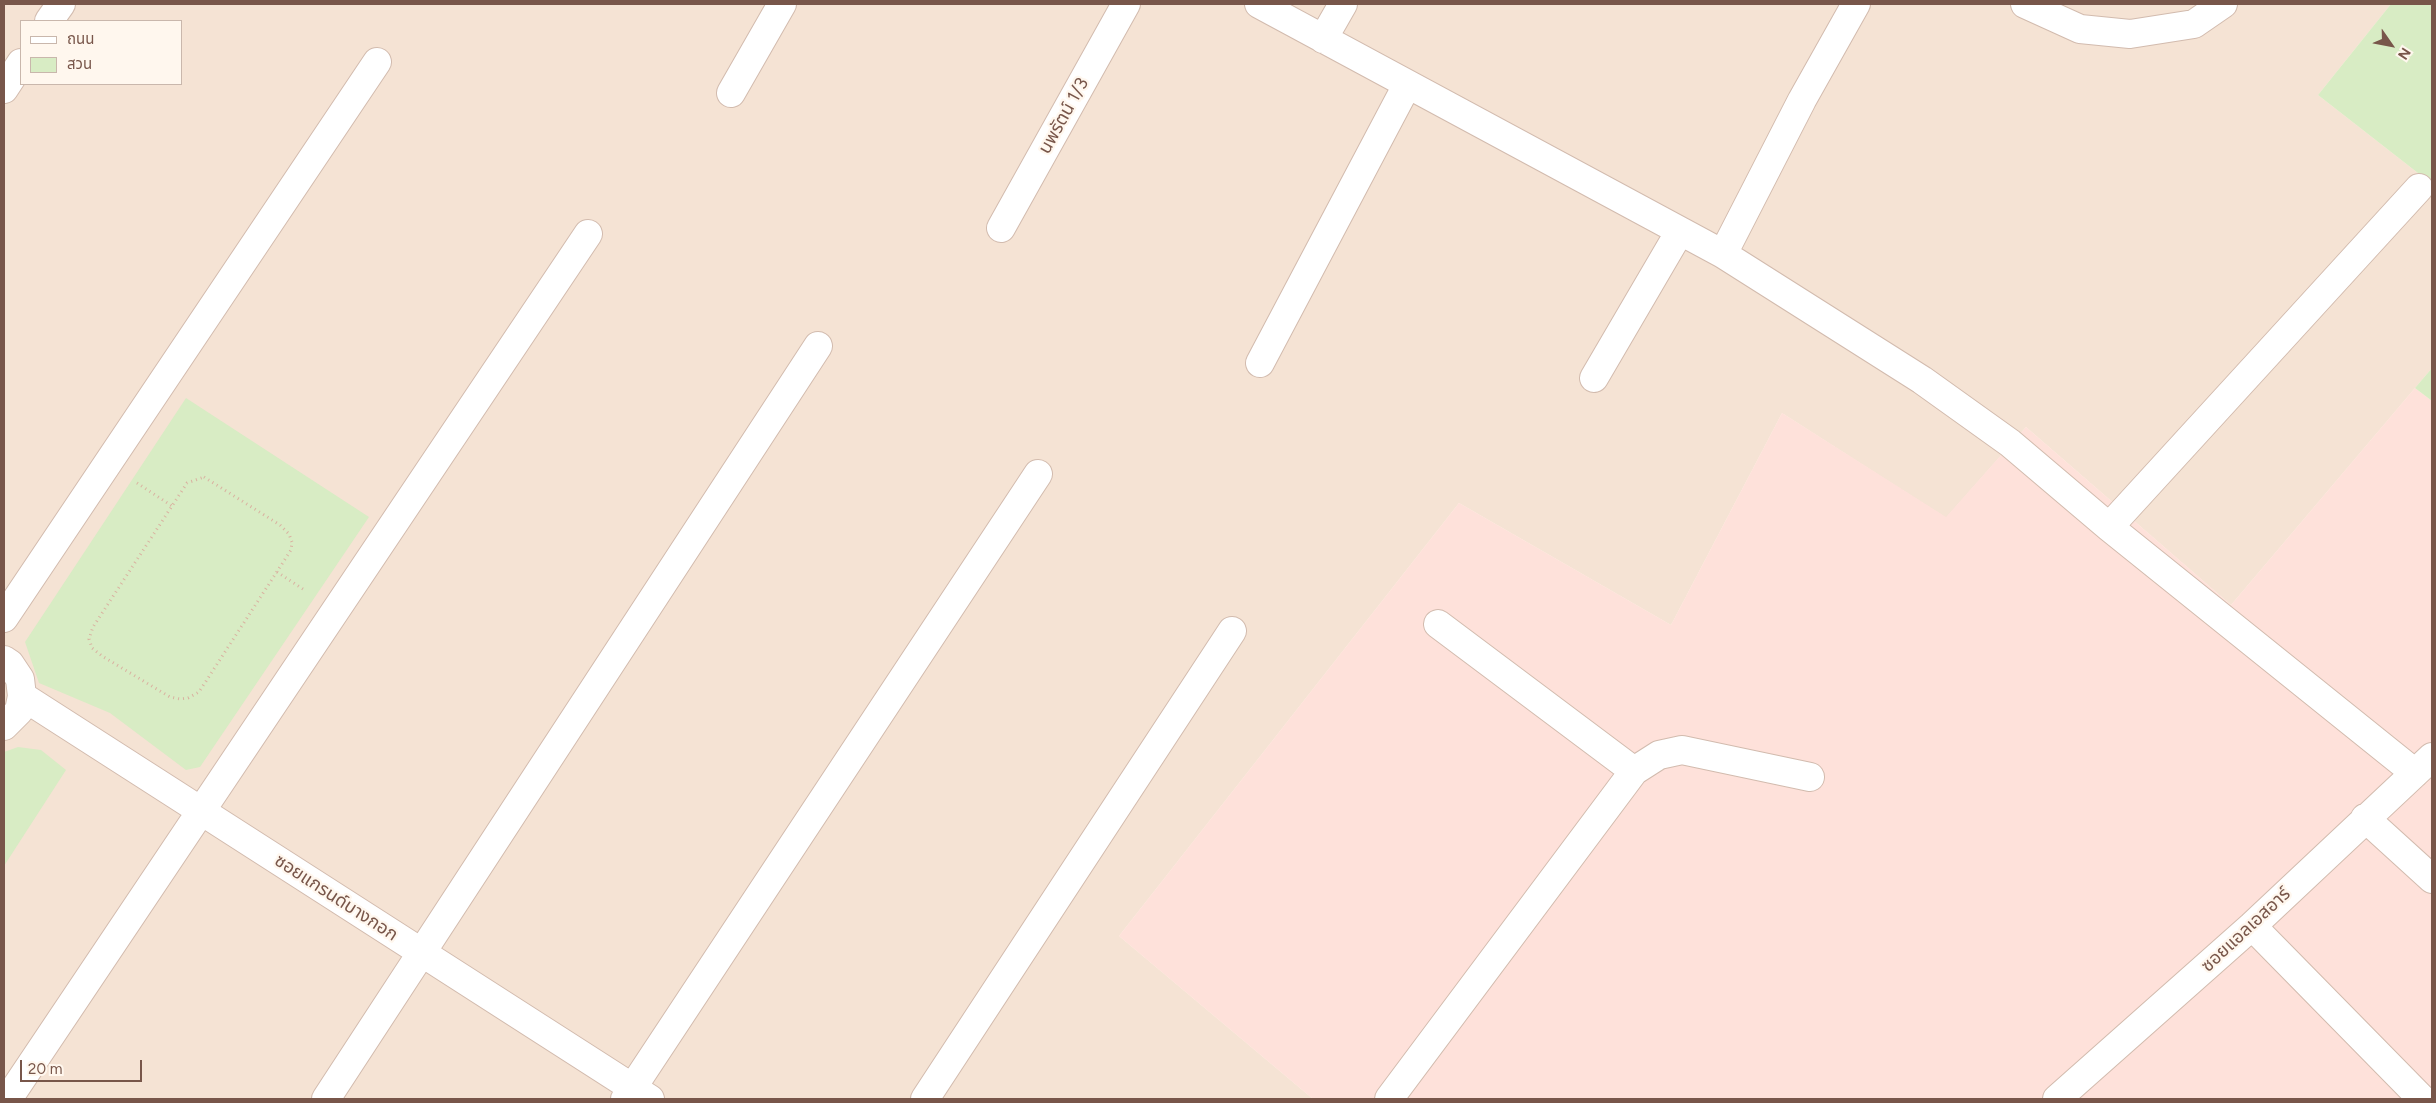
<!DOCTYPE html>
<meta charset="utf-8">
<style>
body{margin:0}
#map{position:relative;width:2436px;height:1103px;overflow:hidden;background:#fdf2e6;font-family:Figtree,"Noto Sans Thai",sans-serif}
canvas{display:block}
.frame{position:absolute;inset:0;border:5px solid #78564a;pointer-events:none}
.legend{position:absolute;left:20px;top:20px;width:162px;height:65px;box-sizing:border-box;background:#fff7ee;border:1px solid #c9b7ac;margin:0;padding:6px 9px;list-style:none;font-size:15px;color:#78564a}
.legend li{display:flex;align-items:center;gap:10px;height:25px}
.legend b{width:25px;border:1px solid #c9b7ac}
.north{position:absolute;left:2366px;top:20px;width:50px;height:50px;-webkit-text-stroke:4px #fff7ee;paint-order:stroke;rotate:123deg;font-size:14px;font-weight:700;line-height:20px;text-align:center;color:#78564a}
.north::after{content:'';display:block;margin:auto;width:18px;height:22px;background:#78564a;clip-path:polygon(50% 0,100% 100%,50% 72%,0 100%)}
.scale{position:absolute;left:20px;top:1060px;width:122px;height:22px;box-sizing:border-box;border:2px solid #78564a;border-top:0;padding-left:6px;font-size:15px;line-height:18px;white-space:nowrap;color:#78564a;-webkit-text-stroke:4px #fff7ee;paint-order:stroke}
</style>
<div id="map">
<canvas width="2436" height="1103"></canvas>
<div class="frame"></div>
<ul class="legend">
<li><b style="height:6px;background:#fff"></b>ถนน</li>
<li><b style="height:14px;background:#d8ecc4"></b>สวน</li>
</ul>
<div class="north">N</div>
<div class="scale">20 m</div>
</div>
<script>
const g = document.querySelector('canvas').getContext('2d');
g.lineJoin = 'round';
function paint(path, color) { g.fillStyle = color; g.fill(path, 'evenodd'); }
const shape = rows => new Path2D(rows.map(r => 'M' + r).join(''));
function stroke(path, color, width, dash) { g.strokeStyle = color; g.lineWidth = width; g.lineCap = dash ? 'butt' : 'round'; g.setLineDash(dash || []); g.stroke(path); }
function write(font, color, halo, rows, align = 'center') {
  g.font = font + ' Figtree,"Noto Sans Thai",sans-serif'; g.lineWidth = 4.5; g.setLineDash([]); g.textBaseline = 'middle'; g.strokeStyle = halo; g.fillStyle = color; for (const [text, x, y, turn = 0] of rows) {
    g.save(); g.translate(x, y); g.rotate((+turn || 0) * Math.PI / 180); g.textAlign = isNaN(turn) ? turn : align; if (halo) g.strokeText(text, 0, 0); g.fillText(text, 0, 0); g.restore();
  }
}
paint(shape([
 [4,4,2391,4,2318,95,2432,184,2432,368,2231,605,2026,427,1946,518,1782,413,1671,625,1459,503,1119,936,1313,1099,4,1099],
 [21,21,181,21,181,84,21,84]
]), '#f5e3d4');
paint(shape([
 [2415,388,2432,401,2432,1099,1313,1099,1119,936,1459,503,1671,625,1782,413,1946,517,2026,427,2231,605]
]), '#fee1da');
paint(shape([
 [2391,4,2432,4,2432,184,2318,95],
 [2432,368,2432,401,2415,388],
 [186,398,369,517,200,767,186,770,110,713,39,683,25,642],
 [18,747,41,750,66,770,4,866,4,752]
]), '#d8ecc4');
const minor = shape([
 [1259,4,1723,254,1922,380,2010,443,2109,527,2415,773],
 [2025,4,2080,29,2130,34,2194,24,2223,4],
 [49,21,61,4],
 [1323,39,1343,4],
 [4,89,21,63],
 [731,93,782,4],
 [1001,228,1126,4],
 [1723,254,1802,100,1856,4],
 [1260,363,1407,85],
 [1594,378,1680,231],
 [2109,527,2419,188],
 [4,618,377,62],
 [1438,624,1634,771],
 [4,660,10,664,20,679,22,696,19,711,4,726],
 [22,696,650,1099],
 [2365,818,2432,879],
 [2252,926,2422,1099],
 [8,1099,588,234],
 [326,1099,818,346],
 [625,1099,1038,474],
 [925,1099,1232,631],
 [1389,1099,1634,771,1659,755,1682,750,1810,777],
 [2057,1099,2252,926,2432,757]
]);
stroke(minor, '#d2bbae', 30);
stroke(shape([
 [204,477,280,525,289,534,292,542,291,550,199,692,188,698,180,699,170,697,102,656,92,648,89,639,93,627,187,483,204,477],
 [137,483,172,506],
 [277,572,306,591]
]), '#d9b1a0', 3, [1, 4]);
stroke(minor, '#fff', 28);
write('18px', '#78564a', '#fff7ee', [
 ["นพรัตน์ 1/3",1064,116,-61],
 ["ซอยแกรนด์บางกอก",336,898,33],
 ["ซอยแอลเอสอาร์",2246,930,-43]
]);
</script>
